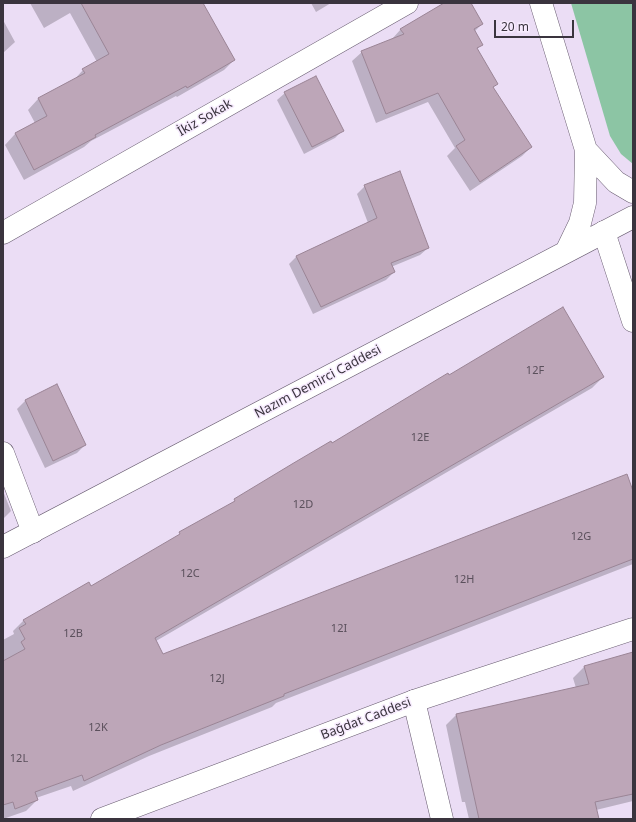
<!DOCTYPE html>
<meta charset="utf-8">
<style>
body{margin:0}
#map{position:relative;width:636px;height:822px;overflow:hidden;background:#ebddf5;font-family:"Noto Sans",sans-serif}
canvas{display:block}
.frame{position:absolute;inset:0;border:4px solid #3a343e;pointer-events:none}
.scale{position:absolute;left:494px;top:20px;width:80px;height:18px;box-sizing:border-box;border:2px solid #3a343e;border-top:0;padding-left:5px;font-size:12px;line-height:14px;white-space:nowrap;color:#3a343e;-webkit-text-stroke:3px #f7ebfe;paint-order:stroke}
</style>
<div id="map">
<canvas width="636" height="822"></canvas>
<div class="frame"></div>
<div class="scale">20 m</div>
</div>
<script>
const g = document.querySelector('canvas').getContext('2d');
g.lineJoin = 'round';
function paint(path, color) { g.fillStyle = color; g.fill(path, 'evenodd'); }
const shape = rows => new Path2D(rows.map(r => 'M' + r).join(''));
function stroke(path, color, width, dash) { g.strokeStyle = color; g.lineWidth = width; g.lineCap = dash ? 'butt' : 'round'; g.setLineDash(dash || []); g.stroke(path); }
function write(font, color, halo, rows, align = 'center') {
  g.font = font + ' "Noto Sans",sans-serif'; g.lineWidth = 3; g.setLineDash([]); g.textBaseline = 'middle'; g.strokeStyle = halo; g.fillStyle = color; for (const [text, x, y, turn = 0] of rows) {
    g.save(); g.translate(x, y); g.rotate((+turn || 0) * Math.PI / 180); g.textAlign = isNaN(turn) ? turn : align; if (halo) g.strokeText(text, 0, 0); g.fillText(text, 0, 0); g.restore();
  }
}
paint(shape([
 [571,3,633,3,633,164,621,154,610,136]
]), '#8cc5a4');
paint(shape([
 [30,3,202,3,234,60,224,70,177,97,176,96,91,141,84,147,24,180,5,145,15,134,35,123,28,110,38,99,73,81,83,70,97,62,70,13,44,28],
 [311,3,331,3,316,12],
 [446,3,470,3,482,24,474,32,482,44,477,49,497,83,492,88,531,147,522,156,470,191,447,156,455,148,428,102,376,123,352,61,362,52,392,39,401,29],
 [3,20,15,42,3,53],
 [285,93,342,131,335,138,304,154,277,100],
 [365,186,428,248,420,255,391,267,394,272,386,280,313,314,289,264,296,257,368,223,357,194],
 [449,377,603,377,592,388,156,641,163,656,633,493,633,564,276,703,272,707,149,756,73,791,71,786,36,798,37,800,26,811,3,819,3,640,14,634,13,631,24,620,90,587,176,538,293,465],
 [57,386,85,445,77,453,45,468,17,409,25,401],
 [3,491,11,511,3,519],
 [633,653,633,801,596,810,598,819,469,819,465,802,462,802,446,725,457,714,576,688,573,678,584,667]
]), '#0003');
const building = shape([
 [81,3,203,3,235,60,187,88,186,86,95,135,96,137,34,170,15,133,47,116,38,98,85,73,82,69,109,54,81,3],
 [444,3,471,3,483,24,474,29,483,45,477,48,498,84,493,87,532,147,480,182,456,146,465,140,438,93,386,114,361,51,404,34,400,29,444,3],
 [316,76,344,131,312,147,284,92,316,76],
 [400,171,429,248,391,263,395,272,321,307,296,256,377,218,364,185,400,171],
 [563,307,604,377,155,638,163,654,627,474,633,491,633,559,284,694,284,696,161,745,84,781,82,775,35,792,38,800,15,809,13,802,3,805,3,661,25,649,21,642,25,639,19,628,26,624,23,620,89,582,91,586,180,534,179,532,235,501,234,499,292,464,331,441,332,443,448,373,449,375,563,307],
 [57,384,86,445,53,461,25,400,57,384],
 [633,652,633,794,595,802,599,819,479,819,456,714,589,684,584,666,633,652]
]);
paint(building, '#bda6b8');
stroke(building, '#9a8495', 1);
const minor = shape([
 [604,232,633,321],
 [3,233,407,3],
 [3,453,33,532],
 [414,701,442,819]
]);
const major = shape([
 [541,3,586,150,585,203,580,223,566,252],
 [586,150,616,182,633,192],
 [3,547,633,217],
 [102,819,414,701,633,629]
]);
stroke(minor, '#685c70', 23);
stroke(major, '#685c70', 23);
stroke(minor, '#fff', 22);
stroke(major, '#fff', 22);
write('11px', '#5b505c', null, [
 ["12F",535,371],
 ["12E",420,438],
 ["12D",303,505],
 ["12G",581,537],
 ["12C",190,574],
 ["12H",464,580],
 ["12I",339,629],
 ["12B",73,634],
 ["12J",217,679],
 ["12K",98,728],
 ["12L",19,759]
]);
write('13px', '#3a343e', '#f7ebfe', [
 ["İkiz Sokak",205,118,-30],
 ["Nazım Demirci Caddesi",318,382,-28],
 ["Bağdat Caddesi",366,719,-21]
]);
</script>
